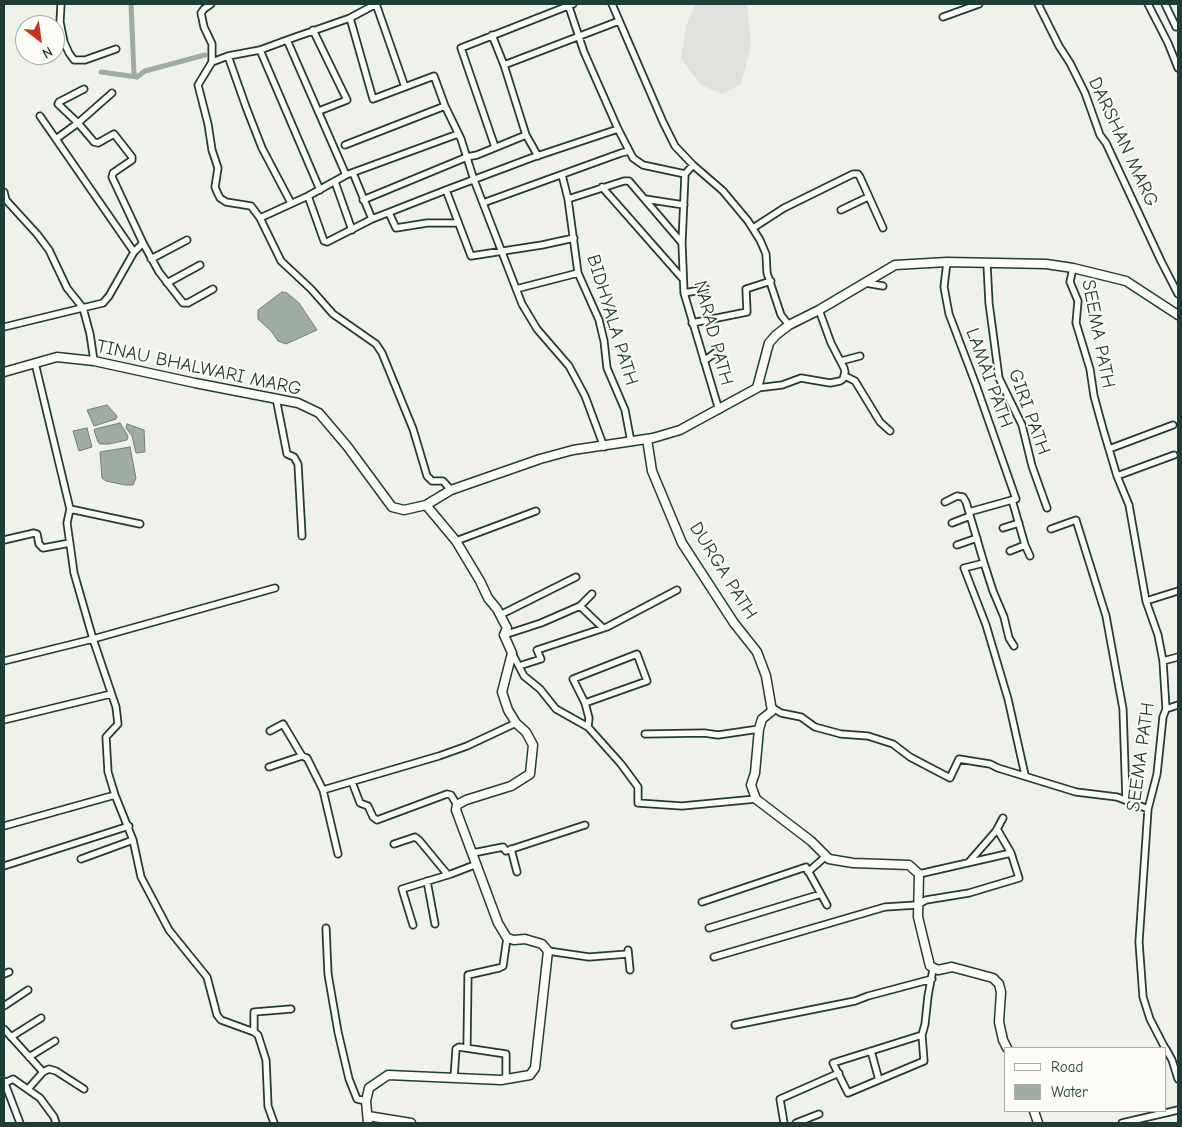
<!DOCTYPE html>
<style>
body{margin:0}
#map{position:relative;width:1182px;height:1127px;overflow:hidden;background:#f0f1eb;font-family:"Comic Neue",sans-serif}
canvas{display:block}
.frame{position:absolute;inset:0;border:5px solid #1f3d34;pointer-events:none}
.legend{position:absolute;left:1004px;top:1047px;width:162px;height:65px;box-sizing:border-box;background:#fdfcf7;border:1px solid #a4b0a9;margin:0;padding:6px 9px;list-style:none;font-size:15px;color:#1f3d34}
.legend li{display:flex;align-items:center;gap:10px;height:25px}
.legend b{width:25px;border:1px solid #a4b0a9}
.north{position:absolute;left:15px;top:15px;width:50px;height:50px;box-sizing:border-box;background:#fdfcf7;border:1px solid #a4b0a9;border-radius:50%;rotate:150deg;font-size:14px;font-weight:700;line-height:20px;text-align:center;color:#1f3d34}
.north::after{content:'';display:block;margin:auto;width:18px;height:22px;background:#c8321e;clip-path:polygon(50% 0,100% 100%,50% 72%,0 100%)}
</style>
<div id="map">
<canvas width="1182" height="1127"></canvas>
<div class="frame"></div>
<ul class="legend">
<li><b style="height:6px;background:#fdfcf7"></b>Road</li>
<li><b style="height:14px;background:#9faca4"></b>Water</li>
</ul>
<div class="north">N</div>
</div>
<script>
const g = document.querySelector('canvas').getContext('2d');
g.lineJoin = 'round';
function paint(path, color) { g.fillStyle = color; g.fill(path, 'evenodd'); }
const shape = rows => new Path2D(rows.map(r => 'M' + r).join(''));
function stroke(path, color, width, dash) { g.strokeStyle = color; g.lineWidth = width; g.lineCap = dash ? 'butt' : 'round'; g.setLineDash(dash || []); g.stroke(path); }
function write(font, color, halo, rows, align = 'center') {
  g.font = font + ' "Comic Neue",sans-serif'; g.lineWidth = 4; g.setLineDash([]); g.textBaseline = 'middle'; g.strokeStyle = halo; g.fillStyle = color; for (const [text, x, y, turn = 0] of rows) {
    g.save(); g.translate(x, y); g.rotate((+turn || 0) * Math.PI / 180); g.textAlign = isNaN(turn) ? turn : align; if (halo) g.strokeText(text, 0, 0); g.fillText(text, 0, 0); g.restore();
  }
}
paint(shape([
 [695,4,747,4,751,45,741,84,722,94,701,85,681,59,686,26]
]), '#dfe2dc');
const water = shape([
 [282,292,287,293,299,303,317,330,286,344,278,341,271,331,258,319,258,310,282,292],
 [107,405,117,416,116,419,94,426,87,410,107,405],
 [120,423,128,436,127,440,109,444,100,444,98,442,94,430,95,429,120,423],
 [127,424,144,430,145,452,136,453,132,436,126,428,127,424],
 [87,428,92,447,79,451,73,431,87,428],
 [130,447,136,478,133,485,125,485,106,481,102,478,100,452,130,447]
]);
paint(water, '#9faca4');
stroke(water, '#6c8077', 1);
stroke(shape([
 [131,4,134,74,137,77],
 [101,72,137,77,145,71,205,55]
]), '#9faca4', 5);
const street = shape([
 [61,4,60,22,64,42,69,53,74,60,85,60,116,49],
 [211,4,204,9,201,13,204,27,212,44,212,62,198,85,208,124,212,150,218,168,215,187,217,192,220,198,226,202,251,206,260,218,281,261,311,289,333,314,376,344,382,353,413,429,427,476,432,481,443,481,451,490],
 [376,4,405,87],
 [568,4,584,52,618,129,633,158,643,165,685,174,693,165,723,191,748,221,760,240,766,254,767,273,781,315,789,325],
 [612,4,663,122,675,146,693,165],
 [1038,4,1059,46,1070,63,1085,93,1100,135,1106,143,1161,261,1178,294],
 [1148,4,1168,43,1178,68],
 [1165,4,1176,27],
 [943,17,979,4],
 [350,18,373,99,434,76,445,106,461,139,474,180,522,304,537,329,569,366,585,396,604,447],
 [313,30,347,100,319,111],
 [492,35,504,65,526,135,538,156],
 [287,40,346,175],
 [260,50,320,190],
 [228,56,246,107,262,148,291,203],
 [212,62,228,56,260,50,287,40,350,18,376,4],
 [504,65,619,21],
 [84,89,59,102,58,104,78,123,94,142,98,143,114,134,132,157,132,160,113,173,112,177,143,243],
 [56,139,78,123,112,93],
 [345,145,445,106],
 [495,147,461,48,573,4],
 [353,173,372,219],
 [685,174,682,243,684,293,719,410],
 [562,175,568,199,578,273,599,320,604,341,607,368,625,410,631,442],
 [335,182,352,230],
 [602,187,683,279],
 [446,190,471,256,542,245,574,238],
 [4,192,6,200,37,234,49,250,67,288,83,308,90,334,94,361],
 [308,196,324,241,327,242,372,219,446,190,531,158,618,129],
 [568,199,624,181,629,181,682,243],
 [645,199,684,205],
 [363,200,467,157,477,155,526,135],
 [483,203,621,153,629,151],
 [841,210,868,197],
 [389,213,396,228,427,223,458,223],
 [260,218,308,196,346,175,458,134],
 [753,228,784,208,853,174,858,174,860,177,883,228],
 [134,252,143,243,159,272,183,303,188,303,213,289],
 [151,259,187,240],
 [947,262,944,287,949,314,976,385,1016,499,1012,500],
 [987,264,989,303,999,378,1022,425,1032,466,1047,508],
 [1073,268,1070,282,1078,301,1076,323,1090,369,1094,396,1103,429,1117,476,1129,505,1146,601,1158,635,1163,661,1166,709,1163,717,1157,774,1148,809,1139,942,1143,997,1150,1019,1165,1048],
 [167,283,200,265],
 [866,283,883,286],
 [516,289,578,273],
 [684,293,706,289],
 [692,323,747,312,746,289,771,281],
 [4,327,103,303,109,296,134,252,40,116],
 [704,361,719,350],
 [841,361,860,356],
 [35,363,70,509,67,523,74,573,93,639,116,707,118,724,106,737,108,772,115,795,133,840,141,877,169,930,207,977,217,1015,221,1020,254,1032,258,1035,266,1060,268,1106,274,1123],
 [845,376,855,381,880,422,890,431],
 [757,388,782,385,801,378,830,383,840,381,843,379,845,372,844,368,831,343,819,310],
 [276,398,287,454,294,457,298,464,302,536],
 [1109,449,1173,425],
 [1117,476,1174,455],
 [945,502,957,496,963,497,966,502,984,563,964,568,986,625,1008,699,1025,775],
 [70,509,140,524],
 [969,512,1012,500,1025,545,1030,556],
 [952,523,970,516],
 [1003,528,1019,523],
 [1051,529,1076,520,1106,616,1123,709,1126,800],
 [4,540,34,533,37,534,39,544,43,548,70,543],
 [456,541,536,511],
 [957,545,977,538],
 [1010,551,1025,545],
 [984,563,993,591,1004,617,1009,638,1014,646],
 [1146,601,1178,591],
 [580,606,603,628],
 [500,615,576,577],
 [504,635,541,623,580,606,592,594],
 [512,653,524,676,540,689,556,709,588,727,621,764,638,787,638,803,682,806,756,799],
 [4,661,93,639,275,588],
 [1163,661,1178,657],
 [519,666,541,659,537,650,607,627,677,590],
 [585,703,647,681,637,654,573,679,585,703,589,718,588,727],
 [773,708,781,713,801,717,815,727,841,734,868,736,893,744,910,757,950,778,959,759,990,764,998,768,1076,792,1117,797,1148,809],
 [1166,709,1178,705],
 [4,720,111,694],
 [270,731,283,724,302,756],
 [645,734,704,733,718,735,759,729],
 [269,767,302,756,307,758,323,790,338,854],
 [352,782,360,803,368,806,373,817,377,820,447,794,451,795,457,805],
 [323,790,439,756,467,746,516,723],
 [4,826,115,795],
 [997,829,1011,853],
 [394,844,415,837,419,840,448,875],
 [511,849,517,872],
 [473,853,503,847,506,851,585,825],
 [81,859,133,840],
 [969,862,996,831,1003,818],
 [4,866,129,826],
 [808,872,825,857],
 [427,881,435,924],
 [702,902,806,867,827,905],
 [413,925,402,889,451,874,477,864],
 [326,928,328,974,338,1032,349,1079,357,1099,366,1101],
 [709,928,821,894],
 [628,950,630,970],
 [548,951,589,957,628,954],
 [714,957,885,907,917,905,926,900,969,893,1019,878,1011,853,919,874],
 [4,974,9,972],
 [4,1006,28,990],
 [735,1025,855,1001,868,996,932,979],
 [4,1029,43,1072],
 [254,1032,254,1012,291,1009],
 [922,1035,833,1063,848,1093,924,1061,922,1035,925,1024,928,996,933,969],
 [11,1037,41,1018],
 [467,1047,468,975,499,968,503,966,507,938],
 [1166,1049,1172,1060,1178,1079],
 [871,1051,879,1080],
 [29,1057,55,1041],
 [454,1078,456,1049,459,1047,506,1054,506,1079],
 [4,1081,20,1123],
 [5,1083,13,1079,40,1098,54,1117,56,1123],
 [28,1089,43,1072,49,1069,56,1071,84,1089],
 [784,1123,780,1099,839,1073],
 [796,1123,819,1114],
 [1122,1123,1178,1110]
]);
const secondary = shape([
 [4,372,57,357,94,361,195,383,298,403,319,413,347,446,392,507,404,510,426,505,451,490,540,459,573,450,653,438,680,430,757,388,769,343,776,335,789,325,819,310,895,265,947,262,1046,264,1073,268,1126,281,1178,315],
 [647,439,652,471,682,543,734,623,757,652,766,676,772,711,762,719,759,729,755,773,751,785,756,799,811,841,829,859,853,863,909,865,919,874,918,917,930,966,938,970,952,967,993,978,999,984,1001,992,999,1022,1003,1040,1007,1048],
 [1034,1111,1038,1123],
 [368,1116,411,1123],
 [368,1123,366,1101,369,1088,388,1075,501,1080,530,1075,535,1068,548,951,542,944,525,939,514,940,507,938,498,923,456,810,457,805,466,800,511,786,530,774,533,745,526,732,516,723,508,710,502,692,512,653,504,635,507,628,497,609,488,598,480,581,456,541,426,505]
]);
stroke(street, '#1f3d34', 9);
stroke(secondary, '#1f3d34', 11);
stroke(street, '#fdfcf7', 5.5);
stroke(secondary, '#fdfcf7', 8);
write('19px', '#1f3d34', '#fdfcf7', [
 ["DARSHAN MARG",1123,142,65],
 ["BIDHYALA PATH",612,320,73],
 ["NARAD PATH",713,333,75],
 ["SEEMA PATH",1098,334,79],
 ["TINAU BHALWARI MARG",199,368,12],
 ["LAMAI PATH",989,378,70],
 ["GIRI PATH",1029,412,70],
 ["DURGA PATH",723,571,58],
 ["SEEMA PATH",1141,757,-82]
]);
</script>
